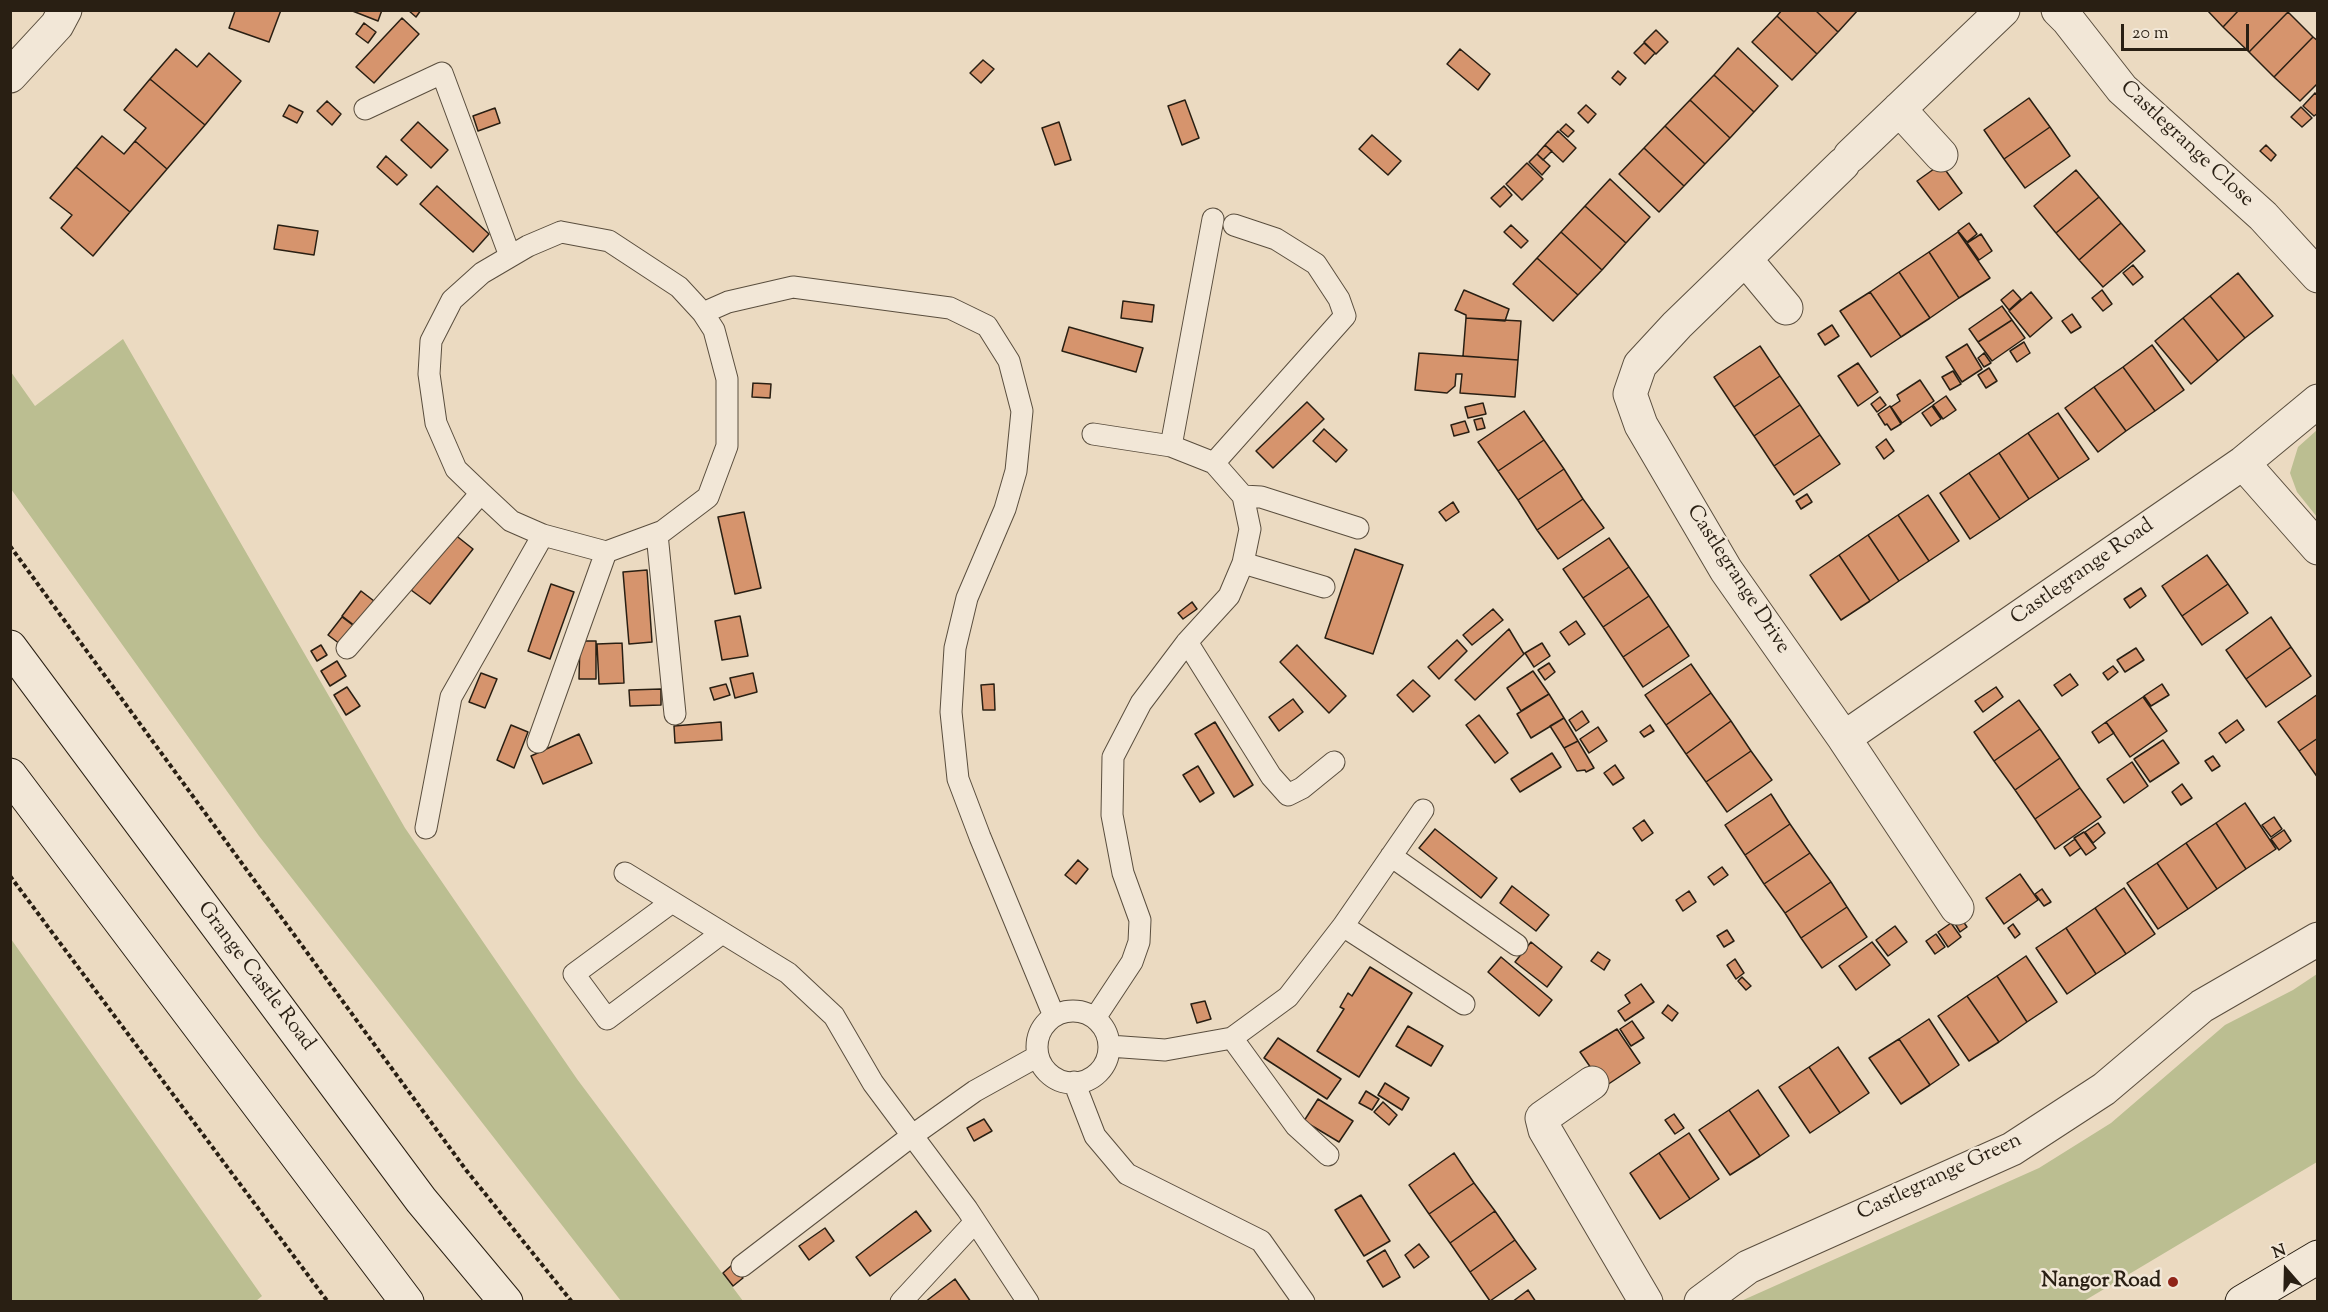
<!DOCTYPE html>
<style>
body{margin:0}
#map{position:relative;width:2328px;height:1312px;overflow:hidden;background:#ebdac1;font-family:"Sorts Mill Goudy",serif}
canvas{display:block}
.frame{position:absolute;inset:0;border:12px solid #291f13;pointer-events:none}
.north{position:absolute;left:2256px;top:1240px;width:60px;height:60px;-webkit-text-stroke:4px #f2e7d7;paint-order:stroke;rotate:340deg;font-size:16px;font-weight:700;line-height:24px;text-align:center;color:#291f13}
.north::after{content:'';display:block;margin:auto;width:21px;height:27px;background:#291f13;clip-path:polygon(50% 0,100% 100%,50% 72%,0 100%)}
.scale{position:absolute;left:2121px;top:24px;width:128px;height:27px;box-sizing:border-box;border:3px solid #291f13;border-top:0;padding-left:8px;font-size:18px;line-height:21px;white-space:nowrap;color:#291f13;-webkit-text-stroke:4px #f2e7d7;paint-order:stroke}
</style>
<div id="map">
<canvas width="2328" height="1312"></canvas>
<div class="frame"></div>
<div class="north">N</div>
<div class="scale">20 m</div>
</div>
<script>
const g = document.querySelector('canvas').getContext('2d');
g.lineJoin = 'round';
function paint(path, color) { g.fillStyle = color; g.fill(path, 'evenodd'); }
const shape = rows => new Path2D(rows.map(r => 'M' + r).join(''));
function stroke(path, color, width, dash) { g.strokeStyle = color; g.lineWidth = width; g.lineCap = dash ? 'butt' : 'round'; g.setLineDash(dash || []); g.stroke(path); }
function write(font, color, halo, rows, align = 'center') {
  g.font = font + ' "Sorts Mill Goudy",serif'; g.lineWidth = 5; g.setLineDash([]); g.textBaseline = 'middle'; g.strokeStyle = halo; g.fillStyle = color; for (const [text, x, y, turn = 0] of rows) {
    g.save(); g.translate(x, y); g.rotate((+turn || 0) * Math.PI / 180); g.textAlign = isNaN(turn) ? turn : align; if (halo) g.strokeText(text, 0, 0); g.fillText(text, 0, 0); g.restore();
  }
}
paint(shape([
 [123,339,405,828,577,1079,743,1301,621,1301,259,836,11,489,11,372,35,406],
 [2317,430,2317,517,2297,492,2290,473,2298,447],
 [11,939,262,1296,256,1301,11,1301],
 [2317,974,2317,1162,2084,1301,1741,1301,2039,1168,2111,1123,2225,1025,2293,990]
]), '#bbbe91');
const building = shape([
 [232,10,281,10,269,42,229,28,235,11,232,10],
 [350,10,382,10,378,21,350,10],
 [408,10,421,10,416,17,408,10],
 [1782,10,1815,10,1838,32,1817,54,1777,16,1782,10],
 [1815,10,1858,10,1838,32,1815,10],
 [2207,10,2239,10,2223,27,2207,10],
 [2239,10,2286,10,2288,12,2249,52,2223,27,2239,10],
 [2288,12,2313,37,2274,77,2249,52,2288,12],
 [1777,16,1817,54,1792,80,1752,42,1777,16],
 [402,18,419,34,374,83,356,67,402,18],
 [364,23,376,32,368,43,356,34,364,23],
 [1656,30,1668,42,1656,54,1644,42,1656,30],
 [2313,37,2318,41,2318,83,2300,101,2274,77,2313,37],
 [1644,43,1655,53,1645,64,1634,53,1644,43],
 [1738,48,1778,86,1754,112,1714,75,1738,48],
 [176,49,197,67,209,53,241,81,205,125,150,79,176,49],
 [1460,49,1490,74,1478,90,1447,64,1460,49],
 [983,60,994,69,981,83,970,73,983,60],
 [1618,71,1626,78,1620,85,1612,78,1618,71],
 [1714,75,1754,112,1730,138,1690,100,1714,75],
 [150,79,205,125,167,169,135,141,146,128,124,110,150,79],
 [2315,93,2318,96,2318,113,2314,116,2303,106,2315,93],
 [2029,98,2050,127,2004,159,1984,130,2029,98],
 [1185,100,1199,138,1182,145,1168,106,1185,100],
 [1690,100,1730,138,1705,164,1665,126,1690,100],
 [327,101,341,114,332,125,317,111,327,101],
 [289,105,303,112,297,123,283,116,289,105],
 [1586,105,1596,114,1588,123,1578,113,1586,105],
 [2301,107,2312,118,2302,127,2291,117,2301,107],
 [495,108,500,123,478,131,473,116,495,108],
 [418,122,448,150,431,168,401,140,418,122],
 [1059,122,1071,160,1055,165,1042,128,1059,122],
 [1566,124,1574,131,1568,137,1560,130,1566,124],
 [1665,126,1705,164,1684,186,1644,148,1665,126],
 [2050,127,2070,156,2025,188,2004,159,2050,127],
 [1558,131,1576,148,1563,162,1545,145,1558,131],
 [1372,135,1401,161,1388,175,1359,149,1372,135],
 [102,136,124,154,135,141,167,169,130,212,76,167,102,136],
 [1545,145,1552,151,1543,160,1537,154,1545,145],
 [2266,145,2276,155,2271,161,2260,151,2266,145],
 [1644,148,1684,186,1659,212,1619,174,1644,148],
 [1537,154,1550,166,1542,175,1529,162,1537,154],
 [386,156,407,175,397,185,377,167,386,156],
 [1527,163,1543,179,1522,200,1506,184,1527,163],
 [1941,164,1962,193,1939,210,1917,181,1941,164],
 [76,167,130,212,93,256,61,228,72,215,50,198,76,167],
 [2076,170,2099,197,2056,233,2034,206,2076,170],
 [1610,179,1650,217,1626,243,1585,206,1610,179],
 [437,186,489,234,473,252,420,204,437,186],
 [1504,186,1512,195,1500,207,1491,198,1504,186],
 [2099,197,2121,223,2079,260,2056,233,2099,197],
 [1585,206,1626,243,1602,270,1561,232,1585,206],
 [1969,223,1977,234,1967,242,1958,231,1969,223],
 [2121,223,2145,251,2103,287,2079,260,2121,223],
 [278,225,318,231,314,255,274,249,278,225],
 [1511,225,1528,241,1521,248,1504,232,1511,225],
 [1561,232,1602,270,1578,295,1537,258,1561,232],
 [1958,232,1990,278,1959,298,1929,252,1958,232],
 [1981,234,1992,251,1979,260,1967,243,1981,234],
 [1929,252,1959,298,1930,318,1899,272,1929,252],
 [1537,258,1578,295,1553,321,1513,284,1537,258],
 [2133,265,2143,277,2133,285,2123,273,2133,265],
 [1899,272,1930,318,1901,337,1870,292,1899,272],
 [2238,273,2273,316,2245,338,2210,296,2238,273],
 [1464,290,1509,309,1505,321,1466,318,1466,315,1455,310,1464,290],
 [2013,290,2021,299,2009,310,2001,300,2013,290],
 [2102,290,2112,304,2103,311,2092,298,2102,290],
 [1870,292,1901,337,1871,357,1840,311,1870,292],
 [2031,292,2052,318,2030,337,2009,311,2031,292],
 [2210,296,2245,338,2218,361,2183,318,2210,296],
 [1123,301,1154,305,1152,322,1121,318,1123,301],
 [2002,306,2012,320,1978,342,1969,329,2002,306],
 [2072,314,2081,327,2071,333,2062,321,2072,314],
 [1466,318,1521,321,1518,360,1463,356,1466,318],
 [2183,318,2218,361,2191,384,2155,341,2183,318],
 [2012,320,2025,338,1992,361,1978,342,2012,320],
 [1832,325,1839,336,1825,345,1818,334,1832,325],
 [1069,327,1143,348,1136,372,1062,351,1069,327],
 [2024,342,2030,353,2017,362,2010,351,2024,342],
 [1967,344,1982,369,1962,382,1946,357,1967,344],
 [2152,345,2184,390,2155,411,2123,367,2152,345],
 [1760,346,1780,376,1734,407,1714,377,1760,346],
 [1419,353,1518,360,1515,397,1460,393,1462,374,1456,374,1455,386,1447,393,1415,390,1419,353],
 [1984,353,1991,363,1984,367,1978,358,1984,353],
 [1858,363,1878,392,1858,406,1838,376,1858,363],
 [2123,367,2155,411,2126,431,2094,387,2123,367],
 [1989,368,1997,381,1986,388,1978,375,1989,368],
 [1953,371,1961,384,1950,390,1942,377,1953,371],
 [1780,376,1800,405,1754,436,1734,407,1780,376],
 [1920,380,1934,401,1902,423,1891,407,1900,401,1897,395,1920,380],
 [753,383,771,384,770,398,752,397,753,383],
 [2094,387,2126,431,2098,452,2065,408,2094,387],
 [1946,396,1956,410,1943,419,1933,405,1946,396],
 [1880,397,1886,405,1877,412,1871,404,1880,397],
 [1307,402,1324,419,1273,468,1256,451,1307,402],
 [1483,403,1486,414,1468,418,1465,407,1483,403],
 [1800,405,1820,435,1774,466,1754,436,1800,405],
 [1890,406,1901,424,1891,430,1887,424,1885,425,1878,414,1890,406],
 [1932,406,1941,419,1931,426,1922,413,1932,406],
 [1524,411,1544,440,1498,471,1478,442,1524,411],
 [2058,413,2089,459,2059,479,2028,433,2058,413],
 [1482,418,1485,428,1477,430,1474,420,1482,418],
 [1465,421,1469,432,1454,436,1451,425,1465,421],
 [1324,429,1347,450,1336,462,1313,441,1324,429],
 [2028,433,2059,479,2029,499,1999,453,2028,433],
 [1820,435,1840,464,1794,495,1774,466,1820,435],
 [1886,439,1894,451,1884,459,1876,447,1886,439],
 [1544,440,1564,469,1518,500,1498,471,1544,440],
 [1999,453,2029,499,2000,519,1969,473,1999,453],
 [1564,469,1583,499,1537,530,1518,500,1564,469],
 [1969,473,2000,519,1970,539,1940,493,1969,473],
 [1807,494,1812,502,1801,509,1796,501,1807,494],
 [1928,495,1959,541,1929,561,1898,515,1928,495],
 [1583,499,1604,528,1558,559,1537,530,1583,499],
 [1453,502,1459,512,1446,521,1439,512,1453,502],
 [744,512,761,588,735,594,718,517,744,512],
 [1898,515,1929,561,1899,581,1868,535,1898,515],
 [454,534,473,549,430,604,411,590,454,534],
 [1868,535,1899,581,1870,601,1839,555,1868,535],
 [1609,538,1629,567,1583,598,1563,569,1609,538],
 [1355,549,1403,565,1373,654,1325,638,1355,549],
 [1839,555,1870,601,1841,620,1810,575,1839,555],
 [2207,555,2228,584,2182,616,2162,586,2207,555],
 [1629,567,1649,596,1603,627,1583,598,1629,567],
 [647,570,652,642,629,644,623,572,647,570],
 [551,584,574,592,550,659,528,651,551,584],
 [2228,584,2248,613,2202,645,2182,616,2228,584],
 [2141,588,2146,596,2130,608,2124,599,2141,588],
 [361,591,374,601,355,626,342,616,361,591],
 [1649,596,1669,626,1623,657,1603,627,1649,596],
 [1192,602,1197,609,1183,619,1178,613,1192,602],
 [1493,609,1503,620,1472,645,1463,635,1493,609],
 [740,616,748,656,722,660,715,621,740,616],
 [342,617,354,626,340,644,328,635,342,617],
 [2271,617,2291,647,2246,679,2226,650,2271,617],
 [1576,621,1585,634,1569,645,1560,632,1576,621],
 [1669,626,1689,656,1643,687,1623,657,1669,626],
 [1509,629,1524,654,1475,700,1455,680,1509,629],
 [1457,640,1467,651,1439,679,1428,667,1457,640],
 [580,641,596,641,596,679,579,679,580,641],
 [622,643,624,683,599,684,597,644,622,643],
 [1542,643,1550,656,1534,667,1525,653,1542,643],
 [321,645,327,655,317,661,311,651,321,645],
 [1297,645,1346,696,1329,713,1280,662,1297,645],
 [2291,647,2311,676,2266,707,2246,679,2291,647],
 [2136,648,2144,660,2125,672,2117,660,2136,648],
 [337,661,346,676,330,686,321,671,337,661],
 [1549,663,1555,672,1545,680,1538,670,1549,663],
 [1691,664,1711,693,1666,725,1645,695,1691,664],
 [2113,666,2118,672,2108,680,2103,673,2113,666],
 [1533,671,1549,694,1521,711,1507,688,1533,671],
 [481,673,497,679,485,708,469,702,481,673],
 [753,673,757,692,735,698,730,678,753,673],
 [2070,674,2078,685,2062,696,2054,685,2070,674],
 [1413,680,1430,696,1413,712,1397,695,1413,680],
 [726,684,730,695,714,700,710,688,726,684],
 [994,684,995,710,983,710,981,685,994,684],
 [2162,684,2169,695,2151,706,2144,696,2162,684],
 [347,687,360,706,346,715,334,695,347,687],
 [1996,687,2003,697,1983,712,1975,701,1996,687],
 [661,689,661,705,630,706,629,690,661,689],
 [1711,693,1731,721,1686,754,1666,725,1711,693],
 [1549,694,1564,718,1531,738,1517,714,1549,694],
 [2318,694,2318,738,2299,751,2278,722,2318,694],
 [2143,697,2167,731,2130,757,2106,722,2143,697],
 [1293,699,1303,712,1279,731,1269,717,1293,699],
 [2019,700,2040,729,1994,761,1974,732,2019,700],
 [1582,711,1589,722,1576,731,1569,720,1582,711],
 [1479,715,1508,753,1495,763,1466,725,1479,715],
 [1564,718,1578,741,1564,748,1550,726,1564,718],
 [2237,720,2244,730,2226,743,2219,733,2237,720],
 [1731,721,1751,751,1706,782,1686,754,1731,721],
 [721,722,722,740,675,743,674,726,721,722],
 [1215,722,1253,785,1234,797,1195,734,1215,722],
 [2106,722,2114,733,2099,743,2092,732,2106,722],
 [511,725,528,732,514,768,497,760,511,725],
 [1650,725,1654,731,1644,737,1640,732,1650,725],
 [1598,727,1607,741,1589,753,1580,739,1598,727],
 [2040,729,2060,758,2015,790,1994,761,2040,729],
 [579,734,592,763,543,784,531,756,579,734],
 [2318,738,2318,778,2299,751,2318,738],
 [2163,740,2179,763,2150,782,2134,759,2163,740],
 [1578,741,1594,768,1586,772,1585,770,1577,771,1564,748,1578,741],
 [1751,751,1772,780,1727,812,1706,782,1751,751],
 [1552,753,1561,767,1520,792,1511,779,1552,753],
 [2213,756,2220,766,2212,771,2205,761,2213,756],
 [2060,758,2080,788,2035,819,2015,790,2060,758],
 [2132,762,2148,786,2124,803,2107,779,2132,762],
 [1615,765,1624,778,1613,785,1604,773,1615,765],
 [1198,766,1214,793,1200,802,1183,775,1198,766],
 [2182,784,2192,798,2181,805,2172,792,2182,784],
 [2080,788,2101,817,2055,849,2035,819,2080,788],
 [1771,794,1790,824,1745,855,1725,825,1771,794],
 [2245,803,2276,849,2246,869,2216,823,2245,803],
 [2274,817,2282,829,2271,837,2262,825,2274,817],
 [1644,820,1653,833,1642,841,1633,828,1644,820],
 [2098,823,2105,833,2093,843,2085,832,2098,823],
 [2216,823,2246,869,2217,889,2186,843,2216,823],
 [1790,824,1810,853,1764,884,1745,855,1790,824],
 [1435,829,1497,878,1481,898,1419,848,1435,829],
 [2284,830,2291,841,2279,850,2271,839,2284,830],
 [2084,832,2096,848,2086,855,2074,838,2084,832],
 [2075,839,2081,848,2070,856,2064,847,2075,839],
 [2186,843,2217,889,2188,909,2157,863,2186,843],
 [1810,853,1831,882,1785,913,1764,884,1810,853],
 [1078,860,1088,869,1076,884,1065,875,1078,860],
 [2157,863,2188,909,2158,929,2127,883,2157,863],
 [1722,867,1728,875,1714,885,1708,877,1722,867],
 [2020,874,2038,900,2004,924,1986,898,2020,874],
 [1831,882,1847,907,1801,938,1785,913,1831,882],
 [1512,886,1549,915,1536,931,1500,903,1512,886],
 [2124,888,2155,934,2126,954,2095,908,2124,888],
 [2042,889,2051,902,2044,906,2035,894,2042,889],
 [1689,891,1696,902,1683,911,1676,900,1689,891],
 [1847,907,1867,937,1822,968,1801,938,1847,907],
 [2095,908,2126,954,2096,974,2066,928,2095,908],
 [1961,918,1967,927,1960,932,1954,922,1961,918],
 [1951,923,1961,937,1948,947,1938,932,1951,923],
 [2013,924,2020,934,2015,938,2008,928,2013,924],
 [1895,926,1907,942,1888,956,1876,940,1895,926],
 [2066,928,2096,974,2067,994,2036,948,2066,928],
 [1727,930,1734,941,1724,947,1717,936,1727,930],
 [1936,934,1945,947,1935,954,1926,941,1936,934],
 [1531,942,1562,967,1547,987,1515,962,1531,942],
 [1872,942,1890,965,1856,990,1839,966,1872,942],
 [1598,952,1610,960,1604,970,1591,961,1598,952],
 [2026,956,2057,1002,2027,1022,1997,976,2026,956],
 [1501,957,1552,1000,1539,1016,1488,972,1501,957],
 [1735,959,1744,973,1736,979,1727,965,1735,959],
 [1370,967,1412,993,1359,1077,1317,1051,1344,1009,1340,1007,1348,993,1352,996,1370,967],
 [1997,976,2027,1022,1999,1042,1967,996,1997,976],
 [1742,977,1751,986,1746,990,1738,981,1742,977],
 [1641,984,1654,1002,1625,1021,1618,1011,1630,1003,1625,995,1641,984],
 [1967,996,1999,1042,1969,1061,1938,1016,1967,996],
 [1205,1001,1211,1019,1197,1023,1191,1004,1205,1001],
 [1668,1005,1678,1013,1672,1021,1662,1013,1668,1005],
 [1929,1019,1959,1065,1930,1085,1899,1039,1929,1019],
 [1632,1021,1644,1038,1631,1046,1620,1029,1632,1021],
 [1408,1026,1443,1046,1431,1066,1396,1046,1408,1026],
 [1617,1029,1640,1063,1604,1087,1580,1052,1617,1029],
 [1278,1038,1341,1079,1327,1099,1264,1058,1278,1038],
 [1899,1039,1930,1085,1901,1104,1869,1058,1899,1039],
 [1838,1047,1869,1093,1840,1113,1809,1067,1838,1047],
 [1809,1067,1840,1113,1810,1133,1779,1087,1809,1067],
 [1385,1083,1409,1098,1402,1110,1378,1095,1385,1083],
 [1758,1090,1789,1136,1760,1156,1729,1110,1758,1090],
 [1366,1091,1379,1099,1372,1110,1359,1103,1366,1091],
 [1318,1099,1353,1121,1339,1142,1304,1121,1318,1099],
 [1383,1102,1397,1115,1389,1125,1374,1112,1383,1102],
 [1729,1110,1760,1156,1730,1175,1699,1130,1729,1110],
 [1674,1114,1684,1128,1675,1134,1665,1120,1674,1114],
 [984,1119,992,1131,974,1141,967,1128,984,1119],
 [1689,1133,1719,1179,1690,1199,1659,1153,1689,1133],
 [1454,1153,1474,1183,1429,1214,1409,1185,1454,1153],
 [1659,1153,1690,1199,1660,1219,1630,1173,1659,1153],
 [1474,1183,1495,1211,1450,1243,1429,1214,1474,1183],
 [1361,1195,1390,1241,1364,1256,1335,1210,1361,1195],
 [916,1211,931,1231,870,1276,856,1257,916,1211],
 [1495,1211,1515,1240,1470,1272,1450,1243,1495,1211],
 [825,1228,834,1241,809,1260,799,1246,825,1228],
 [1515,1240,1536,1269,1490,1301,1470,1272,1515,1240],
 [1419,1244,1429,1257,1414,1268,1405,1255,1419,1244],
 [1385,1250,1400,1277,1383,1287,1367,1261,1385,1250],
 [732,1265,743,1278,733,1286,723,1273,732,1265],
 [955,1279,971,1302,925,1302,955,1279],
 [1528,1290,1536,1302,1512,1302,1528,1290]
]);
paint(building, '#d6946d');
stroke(building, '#291f13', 1.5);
const lane = shape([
 [365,109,442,73,510,256],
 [561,232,609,241,679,287,703,313,714,330,727,379,727,446,708,497,663,531,606,552,543,535,511,521,481,493,456,469,436,423,429,374,431,341,452,300,482,273,528,246,561,232],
 [703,313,728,302,793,287,950,308,987,326,1009,361,1022,411,1016,471,1005,509,967,598,955,648,951,712,958,779,980,837,1054,1016],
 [1093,434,1171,446,1214,463,1243,496,1250,529,1243,563,1229,596,1187,642,1141,703,1113,757,1112,815,1123,873,1140,920,1139,942,1132,962,1095,1018],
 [1171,446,1213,219],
 [1214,463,1345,316,1339,299,1316,264,1276,239,1234,225],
 [1243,496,1261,497,1358,528],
 [657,534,675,714],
 [1243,563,1324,587],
 [1187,642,1271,776,1288,795,1302,788,1334,762],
 [347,648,481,493],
 [538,742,606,552],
 [426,828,451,697,543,535],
 [1391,856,1517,945],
 [625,873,788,973,834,1016,873,1083,967,1209,1028,1302],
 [672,902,574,974,607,1019,722,933],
 [1343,926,1464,1004],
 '1037 1047a36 36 0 1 1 72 0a36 36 0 1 1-72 0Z',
 [1232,1038,1296,1126,1328,1155],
 [1109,1046,1165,1050,1232,1038,1288,997,1343,926,1423,810],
 [1074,1082,1095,1136,1127,1174,1261,1241,1304,1302],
 [742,1266,913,1135,975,1091,1038,1056],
 [901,1302,975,1222]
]);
const street = shape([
 [2058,10,2068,20,2122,89,2263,216,2318,276],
 [10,76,57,25,65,10],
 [1899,109,1941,155],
 [1850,156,2003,10],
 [1843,164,1677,325,1640,365,1630,394,1641,425,1726,570,1844,738,1957,908],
 [1746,260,1786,308],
 [2243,463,2318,548],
 [1844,738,2243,463,2318,401],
 [1592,1083,1542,1118,1545,1130,1646,1302],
 [1701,1302,1748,1267,2012,1149,2104,1089,2202,1006,2318,939]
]);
const secondary = shape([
 [10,647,421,1200,506,1302],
 [10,775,407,1302],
 [2242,1302,2318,1257]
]);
stroke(lane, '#5a4e3e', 23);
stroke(street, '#5a4e3e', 35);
stroke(secondary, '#291f13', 35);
stroke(shape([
 [10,546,466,1170,572,1302],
 [10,876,328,1302]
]), '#291f13', 4, [4.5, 3]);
stroke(lane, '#f2e7d7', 21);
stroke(street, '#f2e7d7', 33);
stroke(secondary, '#f2e7d7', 33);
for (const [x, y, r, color] of [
 [2173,1282,6,"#8f2418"]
]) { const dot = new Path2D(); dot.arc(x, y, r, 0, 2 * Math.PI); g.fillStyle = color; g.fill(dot); stroke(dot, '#f2e7d7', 2); }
write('21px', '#291f13', '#f2e7d7', [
 ["Castlegrange Close",2186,145,43],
 ["Castlegrange Road",2083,573,-35],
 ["Castlegrange Drive",1737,580,57],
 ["Grange Castle Road",255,977,53],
 ["Castlegrange Green",1940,1178,-25]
]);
write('bold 21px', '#291f13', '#f2e7d7', [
 ["Nangor Road",2161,1282]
], 'right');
</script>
